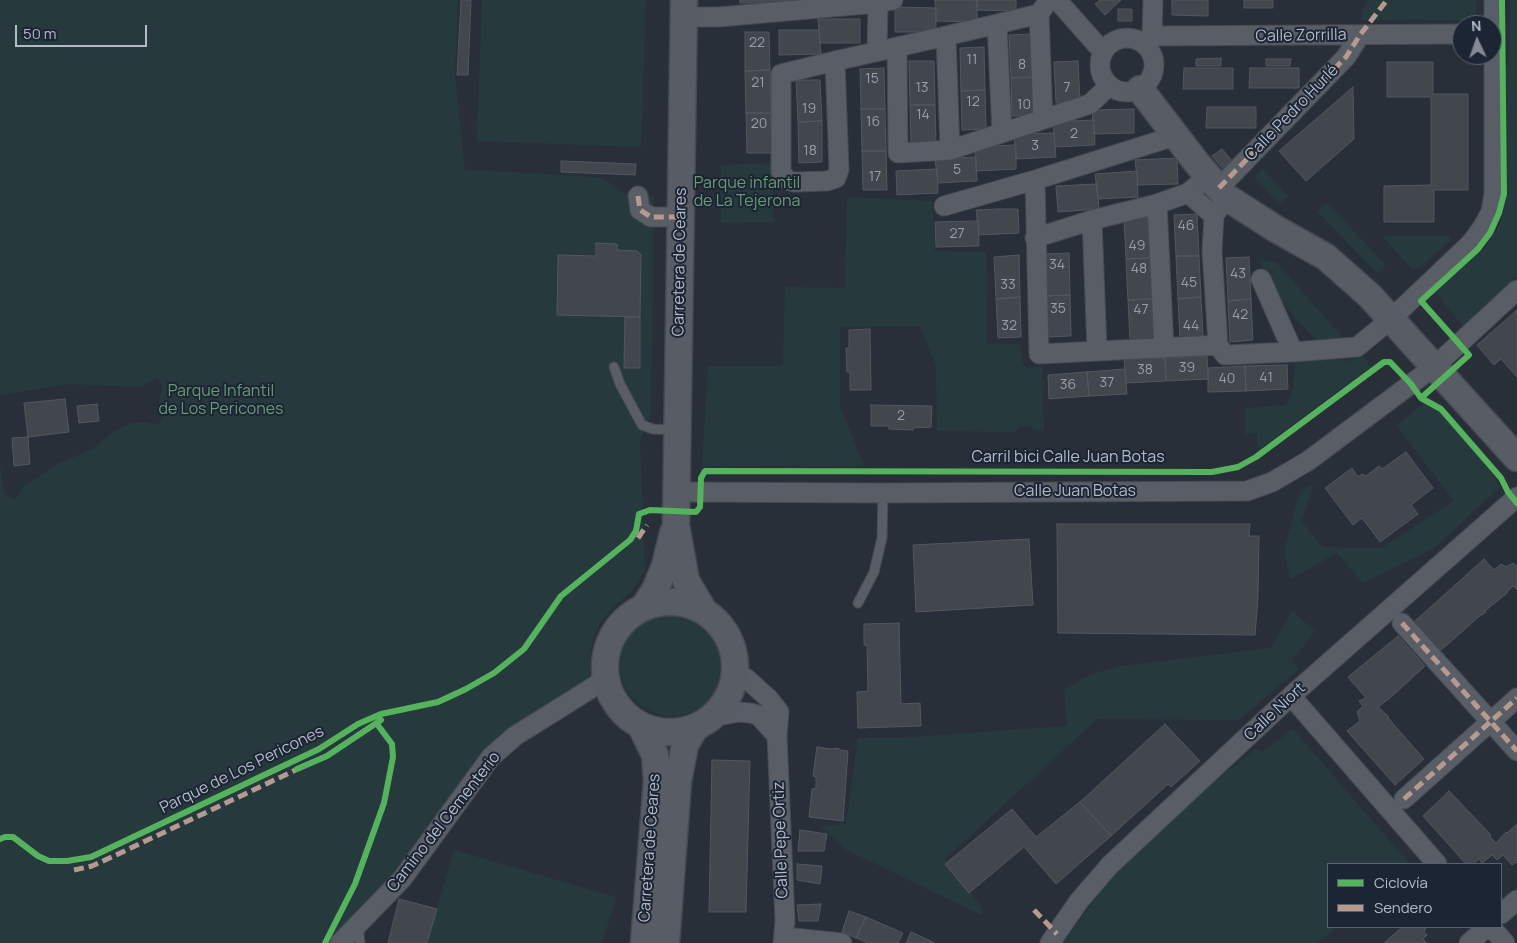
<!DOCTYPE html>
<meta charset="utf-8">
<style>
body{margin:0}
#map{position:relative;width:1517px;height:943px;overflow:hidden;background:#292f38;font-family:Manrope,sans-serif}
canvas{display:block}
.legend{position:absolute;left:1327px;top:863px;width:175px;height:65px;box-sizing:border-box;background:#1c2533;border:1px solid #58616f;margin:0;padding:6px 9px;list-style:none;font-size:15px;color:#b3bbc9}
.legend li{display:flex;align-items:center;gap:10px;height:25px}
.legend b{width:25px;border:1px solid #58616f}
.north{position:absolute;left:1452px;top:15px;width:50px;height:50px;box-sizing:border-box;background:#1c2533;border:1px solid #58616f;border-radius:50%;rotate:357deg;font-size:14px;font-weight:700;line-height:20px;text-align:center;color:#b3bbc9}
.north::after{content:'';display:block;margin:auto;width:18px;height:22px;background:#838a96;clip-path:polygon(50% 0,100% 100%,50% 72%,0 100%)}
.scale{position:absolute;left:15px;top:25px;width:132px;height:22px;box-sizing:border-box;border:2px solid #b3bbc9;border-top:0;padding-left:6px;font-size:15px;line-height:18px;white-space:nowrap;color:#b3bbc9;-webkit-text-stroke:4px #1c2533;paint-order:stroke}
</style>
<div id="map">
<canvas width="1517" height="943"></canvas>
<ul class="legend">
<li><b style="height:6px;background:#56b35d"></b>Ciclovía</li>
<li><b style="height:6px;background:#b69a8f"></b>Sendero</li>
</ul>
<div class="north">N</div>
<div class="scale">50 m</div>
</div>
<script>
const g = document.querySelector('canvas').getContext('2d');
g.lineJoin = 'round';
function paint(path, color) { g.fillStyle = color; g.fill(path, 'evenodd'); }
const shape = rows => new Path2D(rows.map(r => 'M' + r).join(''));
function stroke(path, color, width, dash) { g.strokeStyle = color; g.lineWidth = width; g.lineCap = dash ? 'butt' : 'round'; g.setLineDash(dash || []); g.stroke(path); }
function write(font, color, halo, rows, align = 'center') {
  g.font = font + ' Manrope,sans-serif'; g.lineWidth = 4; g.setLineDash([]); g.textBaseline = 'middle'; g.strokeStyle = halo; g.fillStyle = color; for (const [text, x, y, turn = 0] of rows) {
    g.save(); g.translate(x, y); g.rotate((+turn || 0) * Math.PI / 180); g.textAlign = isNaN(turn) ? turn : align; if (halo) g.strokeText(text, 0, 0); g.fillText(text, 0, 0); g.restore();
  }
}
paint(shape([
 [0,0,458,0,455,76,465,170,534,173,603,178,628,196,654,196,651,415,640,441,645,570,633,590,614,606,600,623,591,648,589,679,510,730,396,877,332,943,0,943,0,464,4,494,15,499,25,486,58,464,92,449,112,433,131,423,145,422,157,425,163,418,159,409,159,400,163,389,157,377,141,387,68,384,0,395],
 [482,0,646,0,641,147,477,141],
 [1369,0,1476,0,1476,15,1469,20,1362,20,1362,10],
 [1510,0,1517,0,1517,277,1463,326,1435,292,1486,247,1499,226,1504,211,1508,194,1506,65,1509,65],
 [772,163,774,222,721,223,721,165],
 [1263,169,1288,196,1279,204,1254,177],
 [847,197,932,201,935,251,986,252,987,344,1021,344,1023,365,1027,369,1042,366,1044,431,1034,430,1029,425,1020,426,1015,432,937,431,936,365,920,326,840,327,840,406,864,466,702,466,708,366,783,366,785,287,845,288],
 [1327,203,1386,265,1377,273,1317,211],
 [1385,236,1451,236,1451,240,1419,268,1412,269,1384,238],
 [1258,259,1276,262,1346,341,1326,343,1318,341,1300,323,1277,296],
 [1360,355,1364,357,1371,367,1258,450,1257,433,1245,434,1245,408,1286,405,1292,394,1295,364,1308,356,1320,356,1349,361],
 [1426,401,1441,409,1495,477,1499,488,1433,549,1363,583,1337,553,1290,579,1284,552,1300,490,1314,485,1301,521,1323,547,1381,548,1454,501,1397,426],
 [1292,611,1315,631,1292,661,1299,669,1239,720,1097,719,945,859,983,909,981,915,843,848,840,843,820,826,846,824,858,738,898,738,1067,726,1064,690,1089,675,1121,666,1271,648],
 '620 664a52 52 0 1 1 104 0a52 52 0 1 1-104 0Z',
 [1293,729,1408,862,1405,864,1328,864,1328,927,1336,927,1318,943,1065,943,1064,942,1108,881,1161,826,1255,749,1262,752],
 [454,850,616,897,602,943,427,943]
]), '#263a3e');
const building = shape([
 [461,0,471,0,468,75,457,75,461,0],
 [740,0,790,0,790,3,740,3,740,0],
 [935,0,977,0,977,22,936,21,935,0],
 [977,0,1016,0,1016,11,976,10,977,0],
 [1100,0,1121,0,1105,15,1095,4,1100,0],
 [1172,0,1208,0,1208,16,1172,15,1172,0],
 [1244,0,1273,0,1273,8,1244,8,1244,0],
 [895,7,936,8,936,32,895,32,895,7],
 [1118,9,1132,9,1132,21,1118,21,1118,9],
 [818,19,860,19,860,43,820,43,818,19],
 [779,30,819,30,821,54,779,55,779,30],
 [745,32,769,32,770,70,745,71,745,32],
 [1033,34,1035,77,1011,78,1009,35,1033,34],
 [984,47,985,90,961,91,960,48,984,47],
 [1221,58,1221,66,1196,66,1196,59,1221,58],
 [1266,59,1291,59,1290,66,1266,66,1266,59],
 [909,61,934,61,935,105,910,105,909,61],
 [1078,61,1080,102,1056,103,1054,62,1078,61],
 [1387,62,1433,62,1433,94,1468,94,1468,190,1434,190,1434,222,1384,222,1384,186,1431,185,1431,97,1387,97,1387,62],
 [884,68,885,109,861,109,860,69,884,68],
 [1184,68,1233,68,1233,89,1183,89,1184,68],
 [1250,68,1299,68,1299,88,1249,88,1250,68],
 [770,70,771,113,746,113,745,71,770,70],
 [1035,77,1036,116,1012,116,1011,78,1035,77],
 [796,80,820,80,822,121,798,122,796,80],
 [1353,87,1354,139,1306,181,1279,151,1353,87],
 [985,90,986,129,962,130,961,91,985,90],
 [910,105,935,105,936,143,911,143,910,105],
 [1207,107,1256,107,1256,128,1206,128,1207,107],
 [861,109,885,109,886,151,862,151,861,109],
 [1134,109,1134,133,1094,134,1092,110,1134,109],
 [746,113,771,113,772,153,747,153,746,113],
 [1094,120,1095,145,1055,147,1053,122,1094,120],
 [822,121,822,162,799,163,798,122,822,121],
 [1054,133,1056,157,1016,159,1014,134,1054,133],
 [1016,145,1016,169,976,171,975,147,1016,145],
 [1222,149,1234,163,1224,170,1212,156,1222,149],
 [862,151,886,151,887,190,863,190,862,151],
 [976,157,977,181,938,183,935,159,976,157],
 [1177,158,1178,184,1138,185,1135,160,1177,158],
 [561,161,636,164,635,175,561,172,561,161],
 [937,169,938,193,897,195,896,171,937,169],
 [1137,171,1138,197,1098,199,1095,174,1137,171],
 [1097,184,1099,209,1058,212,1056,186,1097,184],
 [998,209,1018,209,1019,233,979,235,976,210,998,209],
 [1197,214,1199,256,1176,256,1174,215,1197,214],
 [1148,217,1150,258,1126,259,1124,219,1148,217],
 [978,221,979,246,936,247,935,222,978,221],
 [596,243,617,244,617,250,637,251,641,255,640,317,557,315,558,255,596,256,596,243],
 [1069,253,1070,295,1046,296,1045,254,1069,253],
 [1019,255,1020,297,996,299,994,257,1019,255],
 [1176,256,1199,256,1201,297,1178,299,1176,256],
 [1249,257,1251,299,1228,301,1226,258,1249,257],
 [1150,258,1152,299,1128,300,1126,259,1150,258],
 [1070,295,1071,336,1047,337,1046,296,1070,295],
 [1020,297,1021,337,998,338,996,299,1020,297],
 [1201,297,1203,336,1180,338,1178,299,1201,297],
 [1152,299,1154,339,1130,340,1128,300,1152,299],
 [1251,299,1253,340,1230,342,1228,301,1251,299],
 [1517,310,1517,377,1501,359,1494,365,1477,345,1517,310],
 [625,317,640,317,640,368,624,368,625,317],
 [870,329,871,390,850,390,850,372,847,372,846,348,849,348,849,330,870,329],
 [1207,356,1208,379,1166,381,1165,358,1207,356],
 [1165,358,1166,381,1126,383,1124,359,1165,358],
 [1287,365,1288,389,1246,391,1245,366,1287,365],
 [1245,366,1246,391,1208,392,1208,368,1245,366],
 [1125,369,1127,394,1089,396,1087,372,1125,369],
 [1087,372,1089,396,1049,399,1048,375,1087,372],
 [65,399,69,432,28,437,24,403,65,399],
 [97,404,99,421,79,423,77,406,97,404],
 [871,405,932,406,931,427,913,428,913,430,889,429,889,426,871,426,871,405],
 [28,437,30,464,14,466,12,438,28,437],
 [1406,452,1433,488,1411,505,1418,514,1380,542,1362,518,1353,525,1325,488,1352,468,1358,477,1362,474,1366,476,1379,466,1382,469,1406,452],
 [1057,524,1250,524,1249,536,1259,536,1258,596,1255,635,1058,633,1057,524],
 [1029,539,1033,605,916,612,913,545,1029,539],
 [1484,559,1494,570,1501,564,1506,567,1513,563,1517,566,1517,590,1513,586,1507,592,1507,593,1485,611,1486,612,1482,615,1482,614,1440,651,1414,622,1484,559],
 [899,623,901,704,920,703,921,726,858,728,857,692,868,691,867,645,864,645,864,624,899,623],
 [1398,636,1425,666,1390,698,1378,707,1389,717,1388,718,1424,759,1395,785,1347,731,1360,721,1357,712,1363,706,1359,701,1366,698,1348,677,1398,636],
 [1165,724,1200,761,1171,787,1168,784,1111,836,1080,802,1165,724],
 [817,747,831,749,838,748,841,750,848,751,843,821,809,817,812,789,816,788,816,777,813,776,817,747],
 [712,760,750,761,746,912,709,912,712,760],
 [1449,791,1491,835,1490,837,1496,843,1506,832,1507,833,1517,824,1517,863,1516,862,1512,865,1503,855,1497,860,1492,855,1482,863,1479,859,1473,864,1466,864,1423,816,1449,791],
 [1080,802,1111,836,1056,884,1024,847,969,893,945,864,1012,809,1036,837,1080,802],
 [800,830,827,834,824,851,798,851,800,830],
 [797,864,822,866,820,884,797,880,797,864],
 [399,899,437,909,427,943,388,943,399,899],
 [821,904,818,921,799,921,797,905,821,904],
 [849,911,866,917,856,938,842,932,849,911],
 [866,917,903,933,898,943,868,943,856,938,866,917],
 [1402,927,1426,927,1424,932,1427,935,1423,939,1427,943,1384,943,1402,927],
 [911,932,935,943,906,943,911,932]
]);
paint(building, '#42474e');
stroke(building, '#51575f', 1);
const lane = shape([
 [614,367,620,384,642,425,653,429,675,430],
 [858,603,874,572,882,538,883,493],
 [358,925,360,943]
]);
const street = shape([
 [1057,0,1103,52],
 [683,17,718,17,878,3,893,0],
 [997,24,1002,133],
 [946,36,950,150],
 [1152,36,1462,34],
 [1152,36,1153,0],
 '1100 65a27 27 0 1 1 54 0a27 27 0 1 1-54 0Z',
 [897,47,898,153,950,150,1090,104,1109,86],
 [877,51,878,3],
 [835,61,839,170,836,178,827,181,795,182,787,180,781,172,781,74,835,61,946,36,997,24,1039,14],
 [1043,119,1039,14,1049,0],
 [1035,180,1039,354,1218,345,1225,355,1293,352,1357,347,1391,319,1471,243,1482,228,1491,212,1494,193,1494,0],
 [1219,188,1346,57,1360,35],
 [1188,193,1214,216],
 [638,196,640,210,651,217,680,217],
 [1157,204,1164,348],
 [944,206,1035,180,1175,136],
 [1092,220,1097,350],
 [1035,238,1092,220,1157,204,1188,193,1209,176],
 [1261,279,1293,352],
 [1218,345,1212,251,1214,216,1226,197],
 [676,492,883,493,1247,491,1272,482,1308,461,1435,366,1517,290],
 [1402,623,1517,751],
 [736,673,747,679,769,699,779,712,777,736,785,921,783,943],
 [1291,696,1437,864],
 [713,717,739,712,750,713,758,715,777,736],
 [1404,799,1517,698],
 [1501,914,1517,900],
 [1491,927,1505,943],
 [784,937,842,943],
 [340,943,402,879,491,757,515,736,595,686,605,677],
 [1050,943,1079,901,1110,865,1291,696,1517,497],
 [1469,943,1487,927]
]);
const secondary = shape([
 [684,0,676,525,686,581,702,608],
 [1140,89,1196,162,1226,197,1276,229,1326,257,1370,296,1517,458],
 '605 667a65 65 0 1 1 130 0a65 65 0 1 1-130 0Z',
 [644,607,655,590,665,566,673,533],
 [641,726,655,755,657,781,644,943],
 [666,943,678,781,685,745,695,728]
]);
stroke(lane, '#454a51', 11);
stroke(street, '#454a51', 21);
stroke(secondary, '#454a51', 29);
stroke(lane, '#595e66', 9);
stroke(street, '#595e66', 19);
stroke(secondary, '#585c64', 26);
stroke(shape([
 [1219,188,1346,57,1360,35,1387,0],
 [638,196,640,210,651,217,680,217],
 [638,538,647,525],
 [1402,623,1517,751],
 [1404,799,1517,698],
 [74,870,92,866,116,855,302,767],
 [1034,910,1057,934]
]), '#b69a8f', 5, [10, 5]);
stroke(shape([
 [1421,398,1469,355,1421,301,1478,249,1490,233,1499,213,1504,194,1502,0],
 [297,769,327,756,381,720],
 [0,839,5,837,13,837,38,856,49,861,67,861,91,857,319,749,358,724,381,714,438,702,466,689,494,673,524,649,561,596,630,540,636,531,639,514,650,510,696,512,700,507,701,478,705,471,1212,472,1238,467,1256,457,1384,362,1390,362,1411,384,1421,398,1441,409,1501,478,1508,492,1517,503],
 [325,943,355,884,384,803,393,757,392,744,377,724]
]), '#56b35d', 6);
write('14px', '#979eaa', null, [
 ["22",757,43],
 ["11",972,60],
 ["8",1022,65],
 ["15",872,79],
 ["21",758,83],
 ["13",922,88],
 ["7",1067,88],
 ["12",973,102],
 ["10",1024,105],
 ["19",809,109],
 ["14",923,115],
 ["16",873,122],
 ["20",759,124],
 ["2",1074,134],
 ["3",1035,146],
 ["18",810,151],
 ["5",957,170],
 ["17",875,177],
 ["46",1186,226],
 ["27",957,234],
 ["49",1137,246],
 ["34",1057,265],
 ["48",1139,269],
 ["43",1238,274],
 ["45",1189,283],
 ["33",1008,285],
 ["35",1058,309],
 ["47",1141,310],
 ["42",1240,315],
 ["32",1009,326],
 ["44",1191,326],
 ["39",1187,368],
 ["38",1145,370],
 ["41",1266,378],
 ["40",1227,379],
 ["37",1107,383],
 ["36",1068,385],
 ["2",901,416]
]);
write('16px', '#b3bbc9', '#1c2533', [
 ["Calle Zorrilla",1301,36,-1],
 ["Calle Pedro Hurlé",1292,113,-46],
 ["Carretera de Ceares",680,262,-89],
 ["Carril bici Calle Juan Botas",1068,458],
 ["Calle Juan Botas",1075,492],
 ["Calle Niort",1275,712,-43],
 ["Parque de Los Pericones",242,770,-26],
 ["Camino del Cementerio",444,822,-52],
 ["Calle Pepe Ortiz",781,840,-92],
 ["Carretera de Ceares",650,848,-86]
]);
write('16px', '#6a9a75', '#1c2533', [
 ["Parque infantil",747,184],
 ["de La Tejerona",747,202],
 ["Parque Infantil",221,392],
 ["de Los Pericones",221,410]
]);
</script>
